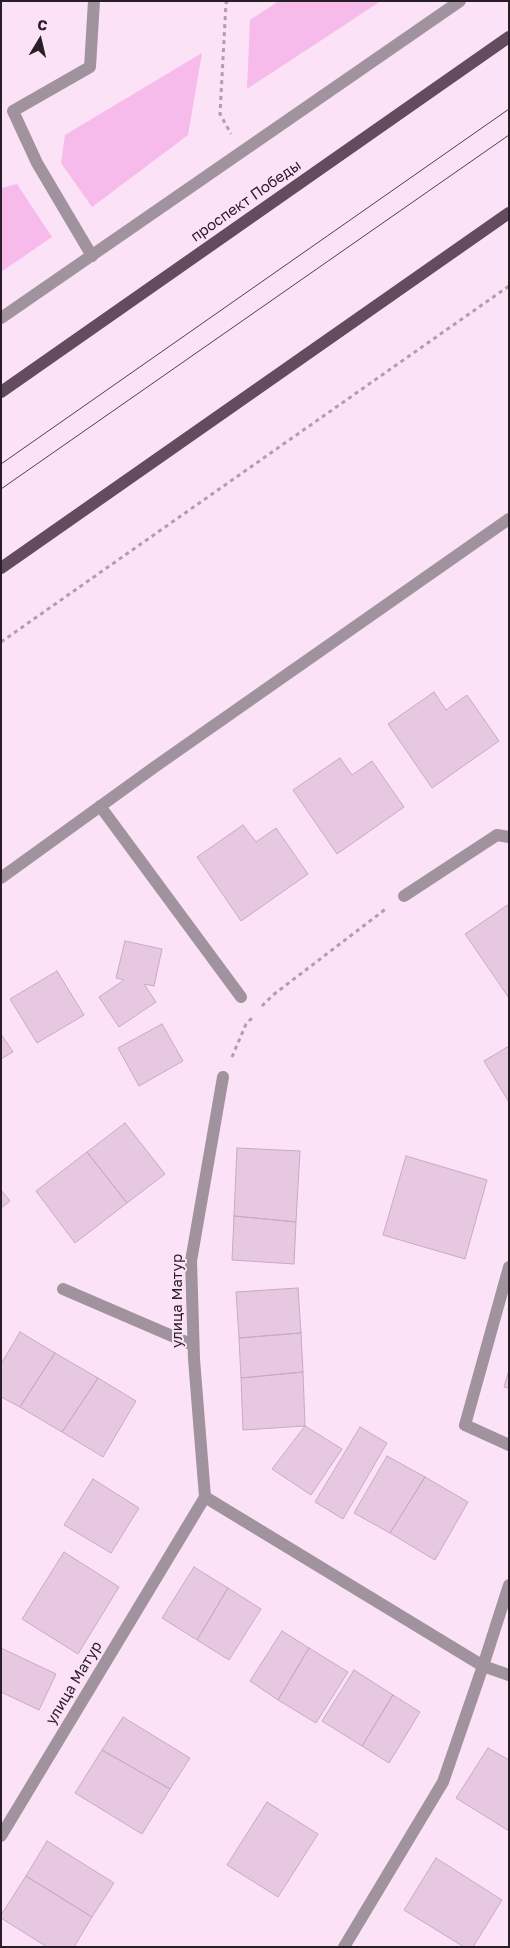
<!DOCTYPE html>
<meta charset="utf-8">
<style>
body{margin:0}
#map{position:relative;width:510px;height:1948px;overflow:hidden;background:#fce2f6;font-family:"Golos Text",sans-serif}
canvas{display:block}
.frame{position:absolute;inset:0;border:2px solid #291d27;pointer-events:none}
.north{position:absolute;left:15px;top:15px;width:50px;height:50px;-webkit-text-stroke:4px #fce2f6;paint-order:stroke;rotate:9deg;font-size:14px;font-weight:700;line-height:20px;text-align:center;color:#291d27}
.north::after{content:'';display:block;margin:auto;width:18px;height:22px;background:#291d27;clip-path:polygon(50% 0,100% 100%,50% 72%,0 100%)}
</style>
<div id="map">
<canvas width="510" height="1948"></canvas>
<div class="frame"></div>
<div class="north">С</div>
</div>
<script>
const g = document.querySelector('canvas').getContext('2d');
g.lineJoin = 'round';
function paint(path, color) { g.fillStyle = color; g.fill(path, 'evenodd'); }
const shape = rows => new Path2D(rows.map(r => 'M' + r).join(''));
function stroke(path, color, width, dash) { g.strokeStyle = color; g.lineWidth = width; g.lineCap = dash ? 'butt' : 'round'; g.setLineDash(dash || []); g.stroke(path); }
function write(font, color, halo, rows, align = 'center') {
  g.font = font + ' "Golos Text",sans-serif'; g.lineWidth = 4; g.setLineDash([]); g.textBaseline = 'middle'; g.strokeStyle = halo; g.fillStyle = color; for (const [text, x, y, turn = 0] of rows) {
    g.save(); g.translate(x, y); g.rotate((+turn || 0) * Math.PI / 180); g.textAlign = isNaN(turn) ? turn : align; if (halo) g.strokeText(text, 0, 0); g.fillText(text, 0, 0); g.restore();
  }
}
paint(shape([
 [279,1,381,1,247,89,250,20],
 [202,53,188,135,92,207,61,163,65,135],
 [17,184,52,237,1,272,1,188]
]), '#f6baeb');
const building = shape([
 [434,692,446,710,467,695,499,741,432,788,388,724,434,692],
 [340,758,352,775,372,761,404,807,337,854,293,790,340,758],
 [243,825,256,842,276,828,308,874,241,921,197,857,243,825],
 [509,904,509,998,465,934,509,904],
 [125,941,162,949,154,986,144,984,156,1002,119,1027,99,997,124,980,116,978,125,941],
 [57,971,84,1015,37,1043,10,999,57,971],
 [162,1024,183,1061,139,1086,118,1048,162,1024],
 [1,1034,13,1052,1,1059,1,1034],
 [509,1046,509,1102,484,1061,509,1046],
 [125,1123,165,1174,127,1203,87,1152,125,1123],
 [237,1148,300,1151,296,1222,234,1216,237,1148],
 [87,1152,127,1203,75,1243,36,1191,87,1152],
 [406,1156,487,1180,465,1259,383,1235,406,1156],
 [1,1190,10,1201,1,1208,1,1190],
 [234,1216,296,1222,294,1264,232,1260,234,1216],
 [298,1288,301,1333,239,1338,236,1292,298,1288],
 [20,1332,55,1353,20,1407,1,1397,1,1364,20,1332],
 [301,1333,303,1372,241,1378,239,1338,301,1333],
 [55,1353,98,1378,62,1432,20,1407,55,1353],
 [509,1370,509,1388,504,1387,509,1370],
 [303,1372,305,1426,243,1430,241,1378,303,1372],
 [98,1378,136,1401,103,1457,62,1432,98,1378],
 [305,1426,342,1449,311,1495,272,1469,305,1426],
 [360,1427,387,1443,343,1519,315,1502,360,1427],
 [387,1456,425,1477,390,1533,354,1513,387,1456],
 [425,1477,468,1502,435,1560,390,1533,425,1477],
 [93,1479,139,1508,111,1553,64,1525,93,1479],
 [64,1552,119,1587,78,1654,22,1619,64,1552],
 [194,1567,228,1588,197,1640,162,1618,194,1567],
 [228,1588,261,1609,229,1660,197,1640,228,1588],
 [282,1631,309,1648,278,1700,250,1681,282,1631],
 [1,1648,56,1674,39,1710,1,1692,1,1648],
 [309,1648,348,1672,316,1723,278,1700,309,1648],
 [354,1670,393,1695,362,1746,322,1721,354,1670],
 [393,1695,420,1712,389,1763,362,1746,393,1695],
 [123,1717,190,1758,170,1789,102,1750,123,1717],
 [488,1748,509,1760,509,1831,456,1798,488,1748],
 [102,1750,170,1789,142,1834,75,1793,102,1750],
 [267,1802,318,1834,278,1897,227,1865,267,1802],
 [47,1841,114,1883,92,1917,26,1876,47,1841],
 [436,1858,502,1900,473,1947,464,1947,404,1910,436,1858],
 [26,1876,92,1917,74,1947,47,1947,1,1918,1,1915,26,1876]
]);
paint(building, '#e7c8e1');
stroke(building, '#c8aac2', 1);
stroke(shape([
 [228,1,226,3,220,114,231,134],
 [1,642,509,286],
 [262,1006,273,995,387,908],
 [232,1057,246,1024,252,1018]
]), '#b29dad', 3, [4, 4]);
stroke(shape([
 [92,256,37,163,13,111,90,67,94,1],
 [1,318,460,1],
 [100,806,241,997],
 [1,878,156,766,509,519],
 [404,896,497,835,509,837],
 [223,1077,191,1261,194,1359,205,1497,483,1666,443,1782,344,1947],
 [509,1267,465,1425,509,1445],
 [63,1289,193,1345],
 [509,1585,483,1666,509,1675],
 [1,1836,205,1497]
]), '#a0939e', 12);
stroke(shape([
 [1,392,509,37],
 [1,568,509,213]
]), '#624c5e', 12);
stroke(shape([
 [1,464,509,109],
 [1,489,509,135]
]), '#4e404c', 1);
write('15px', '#291d27', '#fce2f6', [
 ["проспект Победы",246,201,-35],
 ["улица Матур",177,1301,-90],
 ["улица Матур",74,1683,-59]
]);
</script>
